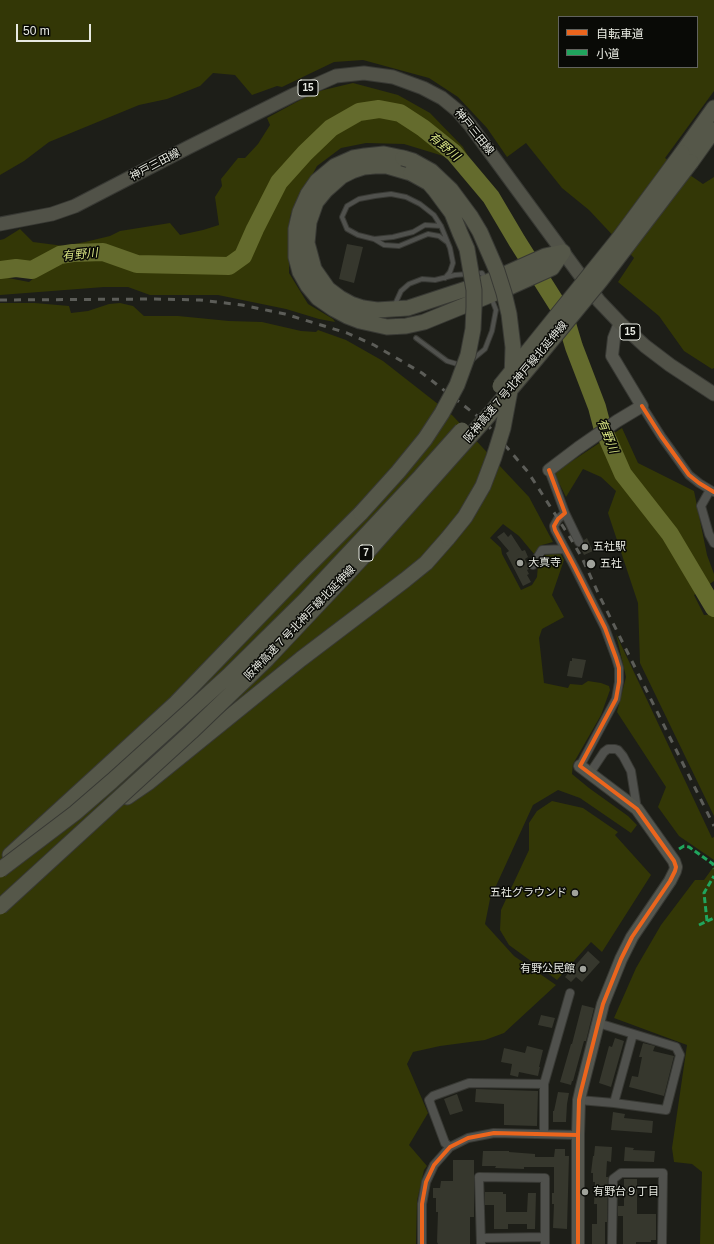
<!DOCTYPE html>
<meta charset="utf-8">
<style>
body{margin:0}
#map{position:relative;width:714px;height:1244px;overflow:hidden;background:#1d1e18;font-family:Arial,"Noto Sans JP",sans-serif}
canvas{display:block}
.legend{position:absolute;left:558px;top:16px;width:140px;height:52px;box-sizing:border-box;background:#090a06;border:1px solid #62635e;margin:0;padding:5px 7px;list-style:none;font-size:12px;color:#e7e9e1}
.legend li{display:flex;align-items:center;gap:8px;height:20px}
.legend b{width:20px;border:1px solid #62635e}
.scale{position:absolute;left:16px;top:24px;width:75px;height:18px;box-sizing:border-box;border:2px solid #e7e9e1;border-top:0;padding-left:5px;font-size:12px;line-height:14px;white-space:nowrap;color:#e7e9e1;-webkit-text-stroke:3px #090a06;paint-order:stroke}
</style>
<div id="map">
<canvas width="714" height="1244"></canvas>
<ul class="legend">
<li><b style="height:5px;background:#eb651d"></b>自転車道</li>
<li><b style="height:5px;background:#20a55d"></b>小道</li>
</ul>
<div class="scale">50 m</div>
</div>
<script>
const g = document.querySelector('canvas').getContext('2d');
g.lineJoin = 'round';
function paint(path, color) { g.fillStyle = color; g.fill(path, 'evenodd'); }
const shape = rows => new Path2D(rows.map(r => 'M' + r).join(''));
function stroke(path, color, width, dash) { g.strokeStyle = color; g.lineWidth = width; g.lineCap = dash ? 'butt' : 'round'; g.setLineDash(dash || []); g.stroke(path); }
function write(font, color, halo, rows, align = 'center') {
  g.font = font + ' Arial,"Noto Sans JP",sans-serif'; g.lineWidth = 3; g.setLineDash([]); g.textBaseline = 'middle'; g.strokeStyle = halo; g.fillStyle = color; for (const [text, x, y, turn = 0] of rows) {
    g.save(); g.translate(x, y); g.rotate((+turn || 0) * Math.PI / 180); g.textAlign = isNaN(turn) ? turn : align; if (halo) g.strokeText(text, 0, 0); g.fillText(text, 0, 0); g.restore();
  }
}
paint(shape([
 [0,0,714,0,714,91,665,158,703,184,714,177,714,368,712,369,684,351,659,316,618,282,634,258,589,210,562,188,526,143,507,157,487,128,458,97,429,78,363,60,334,62,282,87,277,86,252,95,235,75,213,73,200,86,167,99,139,105,49,142,24,161,0,175],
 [559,17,697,17,697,67,559,67],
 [353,83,398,95,430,113,463,147,473,165,404,144,366,143,341,148,317,166,290,216,289,273,308,304,333,319,335,322,319,319,286,309,218,295,150,295,128,287,104,287,0,295,0,278,3,277,29,282,51,264,64,258,60,251,36,264,19,271,6,269,0,266,0,240,4,239,20,229,33,242,64,246,85,242,110,236,120,231,170,223,180,235,203,230,219,225,215,197,222,186,221,179,238,158,245,158,258,144,270,125,267,118,315,92],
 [0,303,35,303,69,306,71,313,88,311,109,304,120,303,133,306,144,316,178,316,229,321,262,322,301,331,316,332,318,330,346,340,383,361,452,415,529,497,553,542,542,545,534,554,519,536,503,524,490,538,501,548,502,554,521,590,532,585,537,577,538,565,544,555,560,553,564,560,552,595,564,617,542,629,539,638,544,683,568,688,570,684,582,685,588,681,601,683,609,686,610,690,601,715,573,764,572,774,589,788,628,816,637,825,631,833,580,798,558,790,533,805,490,899,485,924,514,956,556,985,504,1033,485,1040,440,1046,413,1052,407,1064,428,1113,409,1145,427,1166,424,1170,417,1201,416,1244,0,1244],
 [622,428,638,463,694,491,707,555,714,574,714,581,694,595,704,615,714,614,714,816,640,663,638,603,608,513,616,491,601,477,583,469,566,497,554,473],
 [616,634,712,838,714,837,714,860,679,836,658,807,666,787,617,712,626,677],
 [552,801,583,808,618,832,615,835,651,875,602,952,591,942,557,980,509,945,500,930,501,910,529,850,529,823,537,811],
 [714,866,714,1244,700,1244,702,1172,692,1164,674,1162,672,1148,687,1045,614,1018,636,968,661,925,695,880,704,880]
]), '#333706');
stroke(shape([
 [0,270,16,268,32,270,60,255,73,253,103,252,137,264,229,266,243,256,255,229,279,182,305,153,331,128,359,112,379,109,400,113,423,128,454,153,491,197,517,241,565,317,574,347,597,407,602,426,623,474,670,534,714,608]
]), '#646b2d', 18);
paint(shape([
 [347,244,363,247,354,283,339,279],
 [504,532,508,537,511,534,522,551,525,550,528,557,525,559,529,569,527,570,529,574,527,575,531,582,523,586,506,553,509,551,497,537],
 [587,538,593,551,584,555,580,547,583,545,584,540],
 [572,658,586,660,582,678,567,676,570,661,572,661],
 [588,951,600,962,582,982,576,977,571,982,565,977],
 [582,1005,594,1008,586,1041,584,1041,573,1081,572,1081,571,1085,560,1082,571,1044,572,1044],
 [541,1015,555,1018,552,1028,538,1025],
 [615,1038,624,1041,611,1087,599,1083,609,1046,612,1047],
 [643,1043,655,1046,653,1051,674,1056,664,1096,629,1087,632,1076,638,1077,642,1057,639,1057],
 [527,1046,543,1050,539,1067,540,1067,538,1076,519,1072,518,1077,510,1075,512,1064,501,1062,504,1048,525,1053],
 [476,1089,538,1091,537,1126,504,1125,504,1104,475,1102],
 [558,1092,569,1093,567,1104,566,1122,553,1122,553,1111,554,1111],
 [457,1094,463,1111,450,1115,444,1099],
 [613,1112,625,1114,624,1118,653,1121,652,1133,611,1130],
 [595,1146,612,1147,611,1162,607,1161,606,1177,608,1177,607,1222,605,1222,605,1244,592,1244,592,1224,597,1224,597,1204,594,1204,595,1182,593,1182,593,1173,591,1173,593,1156,594,1156],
 [625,1147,634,1148,633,1150,655,1151,654,1162,624,1161],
 [555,1149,565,1149,565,1156,569,1156,567,1229,553,1228,554,1204,552,1204,552,1193,554,1193,554,1167,524,1167,524,1169,495,1168,496,1166,482,1166,483,1151,509,1151,509,1152,535,1154,535,1157,554,1157],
 [453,1160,474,1160,474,1217,470,1217,470,1244,438,1244,437,1242,438,1212,436,1212,436,1198,433,1198,433,1188,440,1188,441,1181,453,1181],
 [624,1179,637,1179,637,1214,656,1214,656,1240,651,1240,651,1242,636,1242,636,1244,623,1244,623,1216,618,1216,618,1206,624,1206],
 [485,1192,503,1192,503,1194,506,1194,506,1212,527,1212,528,1193,536,1193,535,1229,527,1229,527,1224,508,1224,508,1229,494,1229,494,1205,485,1205]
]), '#36372d');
const lane = shape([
 [441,226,425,225,413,232,393,237,374,239,358,235,347,229,342,217,347,206,359,199,375,196,391,194,406,197,420,204,434,215,441,226,450,248,453,263,450,272,445,278],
 [374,239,384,245,399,246,428,234,439,236,447,242],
 [475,274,482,273,486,280],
 [396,302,401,291,409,284,422,279,435,280,455,275,468,274],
 [416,338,447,361,457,364,462,362],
 [470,360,473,359,485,349,492,331,496,310,491,297]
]);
const street = shape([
 [642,406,661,436,689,475,699,483,714,492],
 [549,470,565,513,558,519,554,526,555,530,575,568,605,628,616,658,619,668,619,682,616,699,580,766],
 [710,490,701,506,709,534,714,543],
 [565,513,579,542],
 [533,565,542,550,565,549],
 [590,773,604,752,608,749,615,749,618,750,623,756,631,771,637,809],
 [579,1100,614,1103,666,1110,680,1055,676,1047,598,1023],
 [614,1103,633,1034],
 [544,1134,544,1084,570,993],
 [450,1147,445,1143,429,1100,433,1096,469,1083,544,1084],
 [481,1238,545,1237],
 [422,1244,422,1204,426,1182,434,1165,450,1147,468,1138,494,1133,578,1135],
 [481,1244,479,1177,545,1178,545,1244],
 [612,1244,613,1179,621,1173,663,1173,662,1244]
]);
const secondary = shape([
 [549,470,578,448,617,421,642,406,612,356,614,338,620,323],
 [578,1244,578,1135,579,1100,581,1091,603,1004,621,959,632,937,670,881,675,871,676,867,674,861,637,809,580,766]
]);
const primary = shape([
 [0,224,52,214,75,206,189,147,293,95,336,76,364,73,393,77,423,88,442,98,458,111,470,125,599,301,620,323,645,346,670,365,714,394]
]);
const highway = shape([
 [682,153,714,108],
 [403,158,384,154,365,156,353,158,335,166,317,181,308,194,300,212,296,229,296,257,300,272,308,286,318,298,334,309,347,316,360,321,387,327,406,326,424,322,510,287,552,268,563,252],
 [691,162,714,130],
 [411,173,387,166,375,166,364,167,352,171,342,176,325,191,316,202,309,222,307,243,314,269,328,289,340,298,351,304,363,308,377,310,408,308,487,282,545,256,563,252],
 [127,797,149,782,301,659,405,580,426,563,448,538],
 [10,855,176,703,303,571,361,513]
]);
stroke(lane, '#383934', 6);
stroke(street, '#383934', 10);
stroke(secondary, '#383934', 14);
stroke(primary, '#383934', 15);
stroke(highway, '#383934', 17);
stroke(lane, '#50514d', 4);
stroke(street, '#50514d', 8);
stroke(secondary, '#55564e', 12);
stroke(primary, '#515248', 13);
stroke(highway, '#555749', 15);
stroke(shape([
 [0,300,155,299,200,300,242,305,285,314,347,333,374,345,422,373,485,422,528,472,571,539,582,558,600,597,714,826]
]), '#5c5d58', 3, [7, 7]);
const highwayBridge = shape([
 [403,158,413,161,431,171,451,190,471,217,480,232,497,271,504,293,509,314,513,347,512,380,503,428,494,457,483,486,465,517,448,538],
 [500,386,620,237,682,153],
 [361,513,398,472,425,439,442,413,457,385,468,355,473,329,474,307,474,290,467,249,460,233,452,213,435,190,429,183,411,173],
 [0,870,75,813,112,781,228,676,305,600,421,476,462,430],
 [0,907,191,732,267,659,362,558,489,415,537,358,601,280,691,162]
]);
stroke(highwayBridge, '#383934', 17, []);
stroke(highwayBridge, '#555749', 15);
stroke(shape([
 [679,849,684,846,689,847,713,864,714,869],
 [707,921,704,893,714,876],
 [699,925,714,918]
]), '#20a55d', 3, [6, 3]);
stroke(shape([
 [642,406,661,436,689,475,699,483,714,492],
 [549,470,565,513,558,519,554,526,555,530,575,568,605,628,616,658,619,668,619,682,616,699,580,766,637,809,674,861,676,867,675,871,670,881,632,937,621,959,603,1004,581,1091,579,1100,578,1135,578,1244],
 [422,1244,422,1204,426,1182,434,1165,450,1147,468,1138,494,1133,578,1135]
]), '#eb651d', 4);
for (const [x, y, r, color] of [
 [585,547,4,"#a0a29b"],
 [520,563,4,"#a0a29b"],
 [591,564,5,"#a0a29b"],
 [575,893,4,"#a0a29b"],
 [583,969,4,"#a0a29b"],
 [585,1192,4,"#a0a29b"]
]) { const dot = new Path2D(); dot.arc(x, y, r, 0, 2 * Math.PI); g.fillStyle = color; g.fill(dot); stroke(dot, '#090a06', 1.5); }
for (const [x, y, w] of [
 [308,88,20],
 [630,332,20],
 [366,553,14]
]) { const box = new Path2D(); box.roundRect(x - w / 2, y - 8, w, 16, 3); g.fillStyle = '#090a06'; g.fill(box); stroke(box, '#e7e9e1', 1); }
write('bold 10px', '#e7e9e1', null, [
 ["15",308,88],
 ["15",630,332],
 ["7",366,553]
]);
write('11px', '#e7e9e1', '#090a06', [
 ["神戸三田線",474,132,51],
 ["神戸三田線",155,165,-28],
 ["阪神高速７号北神戸線北延伸線",516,382,-50],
 ["阪神高速７号北神戸線北延伸線",300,623,-46]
]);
write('11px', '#e7e9e1', '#090a06', [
 ["五社駅",593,547],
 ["大真寺",528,563],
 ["五社",600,564],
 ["五社グラウンド",567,893,"right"],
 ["有野公民館",575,969,"right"],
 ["有野台９丁目",593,1192]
], 'left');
write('italic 12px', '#d8e483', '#090a06', [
 ["有野川",444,147,40],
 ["有野川",80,255,-6],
 ["有野川",607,436,68]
]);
</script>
